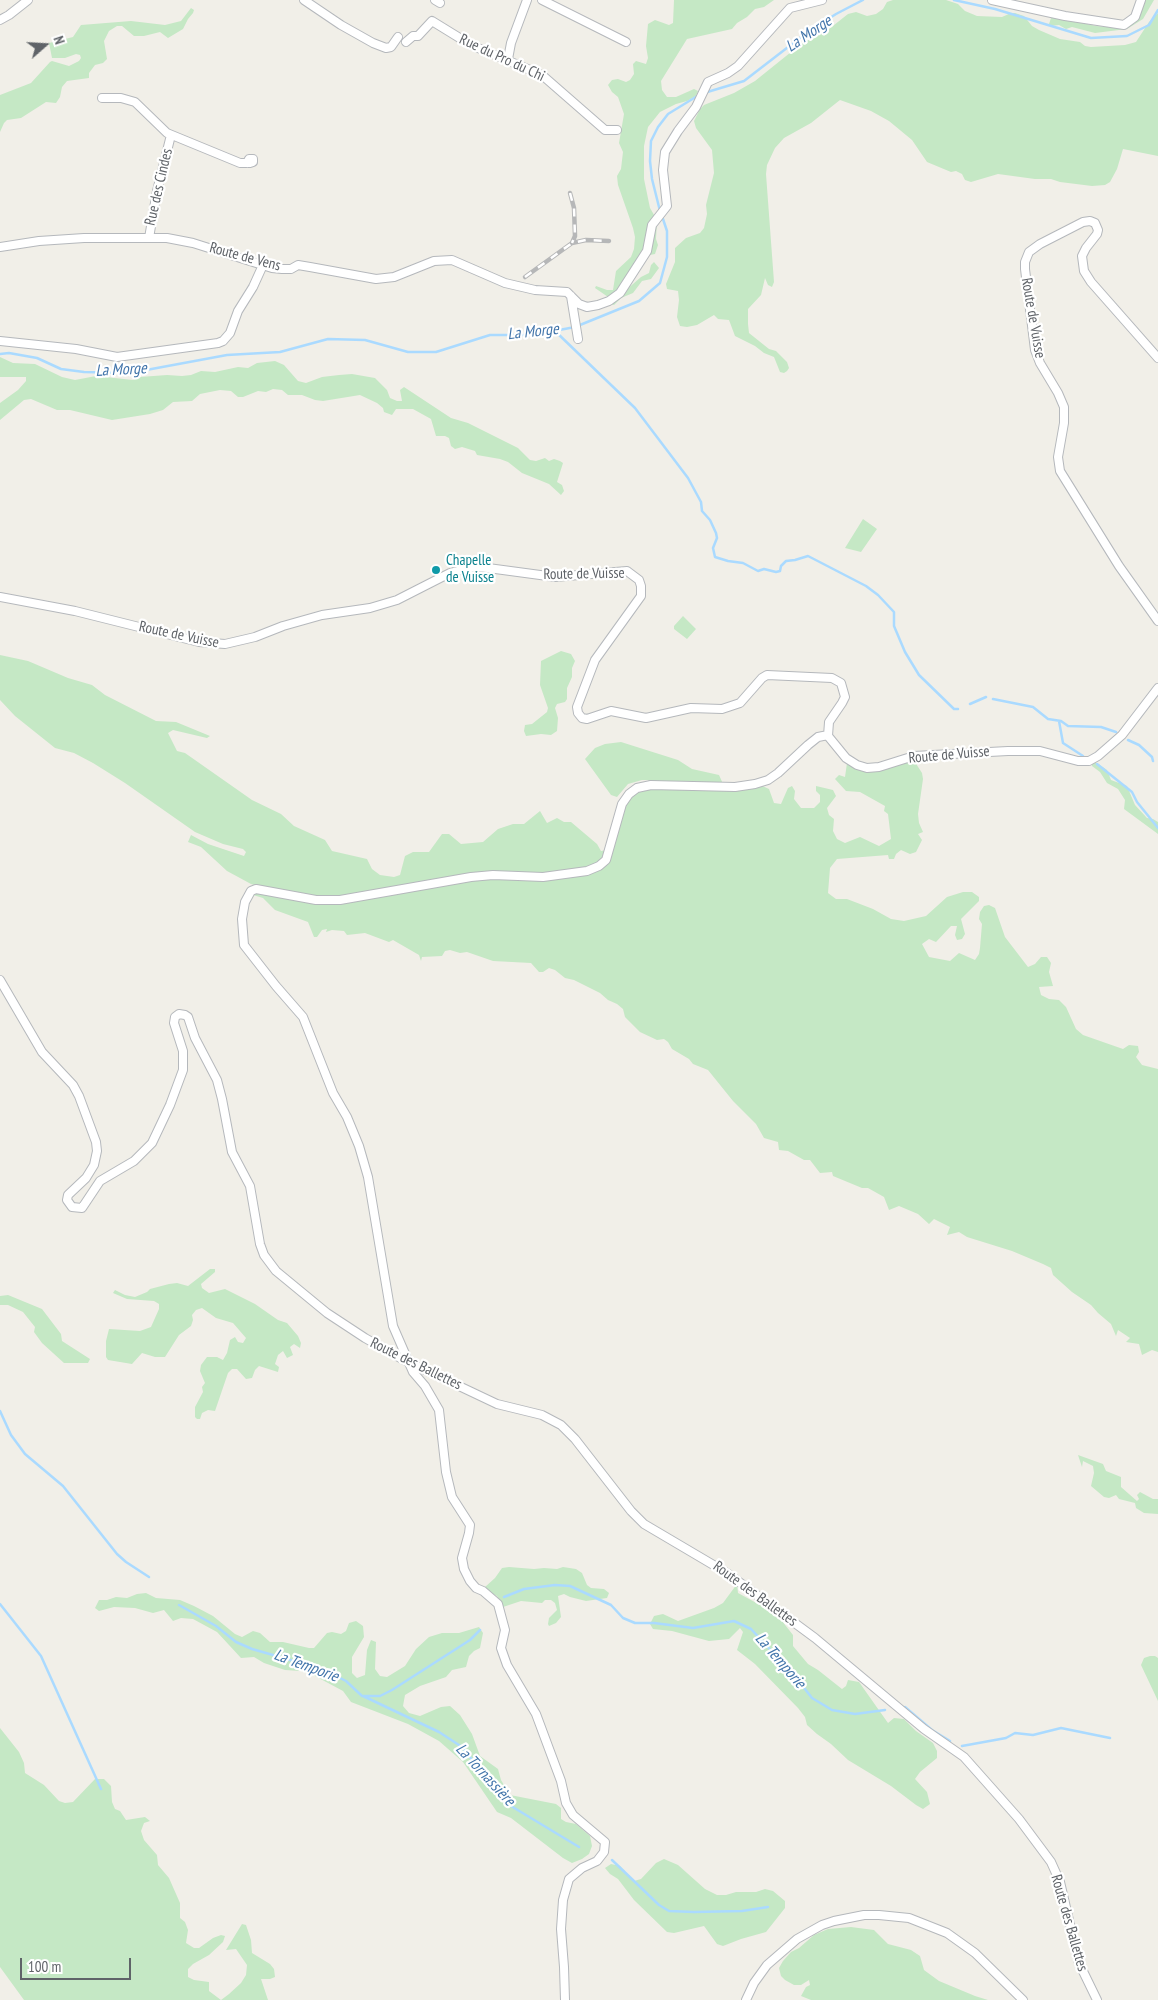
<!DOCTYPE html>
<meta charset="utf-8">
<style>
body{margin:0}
#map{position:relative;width:1158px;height:2000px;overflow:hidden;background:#f1efe8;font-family:"PT Sans Narrow",sans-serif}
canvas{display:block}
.north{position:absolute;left:20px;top:20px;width:50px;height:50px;-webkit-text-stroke:4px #fff;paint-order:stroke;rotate:71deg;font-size:14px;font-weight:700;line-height:20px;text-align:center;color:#5f6368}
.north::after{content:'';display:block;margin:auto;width:18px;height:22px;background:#5f6368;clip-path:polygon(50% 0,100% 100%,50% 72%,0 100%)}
.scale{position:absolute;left:20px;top:1958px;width:111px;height:22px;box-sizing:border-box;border:2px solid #5f6368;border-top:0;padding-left:6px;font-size:15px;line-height:18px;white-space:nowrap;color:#5f6368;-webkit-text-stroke:4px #fff;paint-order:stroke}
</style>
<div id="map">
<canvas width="1158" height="2000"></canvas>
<div class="north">N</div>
<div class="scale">100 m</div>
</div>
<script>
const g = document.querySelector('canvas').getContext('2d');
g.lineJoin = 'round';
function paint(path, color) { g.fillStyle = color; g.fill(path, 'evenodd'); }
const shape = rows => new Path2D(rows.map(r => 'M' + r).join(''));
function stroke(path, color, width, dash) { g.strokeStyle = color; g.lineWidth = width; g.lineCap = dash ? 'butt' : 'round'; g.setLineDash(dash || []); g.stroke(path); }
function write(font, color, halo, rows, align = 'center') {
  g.font = font + ' "PT Sans Narrow",sans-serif'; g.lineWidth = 4.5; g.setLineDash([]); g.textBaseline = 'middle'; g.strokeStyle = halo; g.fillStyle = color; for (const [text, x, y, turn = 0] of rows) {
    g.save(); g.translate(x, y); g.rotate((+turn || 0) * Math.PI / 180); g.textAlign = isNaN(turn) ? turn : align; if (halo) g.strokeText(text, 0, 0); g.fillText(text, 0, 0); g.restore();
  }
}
paint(shape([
 [674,0,774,0,764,7,755,9,747,17,737,23,732,29,687,39,661,81,662,90,667,97,676,97,694,89,698,91,696,96,687,101,676,104,660,112,648,127,644,146,644,179,650,208,657,220,656,239,658,245,655,254,650,255,650,252,625,291,641,277,649,273,651,265,654,262,659,268,651,279,642,281,633,293,621,298,614,305,611,304,611,299,595,288,596,286,607,290,613,290,616,271,631,257,634,249,635,237,633,228,618,185,617,176,621,169,623,152,619,143,624,114,618,97,612,92,608,85,612,80,618,79,626,82,630,80,634,74,633,64,636,61,646,64,648,58,646,46,648,24,655,20,669,25,673,23],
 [893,0,946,0,958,4,965,11,977,16,1002,17,1011,13,1015,13,1024,16,1032,26,1039,30,1060,39,1080,42,1085,46,1091,47,1125,45,1136,42,1149,22,1158,13,1158,156,1123,149,1117,169,1110,182,1105,185,1092,186,1060,182,1051,179,1035,179,998,174,971,182,965,180,962,174,956,171,951,172,927,162,912,140,889,121,871,111,840,100,811,123,784,138,775,148,767,165,766,174,774,282,772,287,768,285,765,278,761,295,748,309,748,324,749,333,769,349,776,351,787,362,789,368,787,371,784,373,780,372,774,357,764,353,755,346,735,336,729,320,718,319,714,315,697,325,687,327,680,326,677,317,679,300,678,291,667,289,666,284,675,262,675,248,686,238,700,233,704,228,707,214,706,205,714,173,712,150,696,128,694,121,700,109,704,105,734,93,755,81,801,44,829,29,848,14,856,12,867,16,876,14,883,9,887,2],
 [1145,0,1154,0,1143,19,1127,29,1095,33,1072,27,1066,29,1059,25,1050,26,1049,24,1051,18,1056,17,1096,26,1123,28,1135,23],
 [191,8,194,10,193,13,188,19,183,29,168,38,160,32,144,36,134,36,122,26,117,26,109,31,104,41,107,59,103,63,95,65,89,73,89,78,67,81,62,87,60,97,56,103,46,102,21,118,7,120,4,123,0,132,0,95,31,83,50,62,52,61,69,66,79,61,81,58,80,55,76,54,65,58,52,58,49,43,73,37,81,25,131,21,165,25,181,21],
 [0,357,13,363,35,364,62,377,75,380,96,376,133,380,140,377,167,375,182,376,191,375,201,371,215,372,238,367,248,368,257,363,275,361,284,365,298,381,306,383,322,377,339,375,352,374,375,378,387,390,390,398,397,401,402,401,400,390,404,387,451,418,468,423,518,448,530,460,536,461,545,458,549,461,554,459,560,461,563,463,557,482,562,485,564,491,561,495,549,484,522,473,508,462,500,459,477,455,475,451,462,447,455,449,451,446,449,438,445,436,436,436,431,419,413,409,396,409,392,415,384,412,383,408,377,403,360,395,323,401,315,400,302,395,288,395,282,390,273,389,266,392,258,391,243,397,238,397,231,391,220,390,200,394,192,401,173,402,163,410,150,414,112,420,70,410,57,410,31,399,24,400,0,420,0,403,18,390,26,381,26,377,0,377],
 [863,519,877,529,861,552,845,548],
 [683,616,696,629,687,639,674,629,674,626],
 [561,651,571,654,575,661,572,668,572,677,567,688,567,699,565,702,557,704,555,708,558,718,557,731,551,735,541,734,526,736,524,731,525,725,532,724,547,712,548,708,540,685,541,661],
 [0,655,28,661,68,678,92,685,105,695,156,721,176,722,210,736,207,738,173,730,168,733,177,751,185,753,252,800,281,814,294,826,325,840,332,851,367,859,372,869,380,875,394,877,400,875,405,856,413,852,429,852,442,834,449,834,461,844,483,842,498,829,513,824,524,824,540,811,547,823,557,818,564,822,571,822,597,844,601,851,612,849,625,805,632,795,649,780,642,780,628,784,617,797,611,795,585,759,595,748,605,744,621,742,678,760,692,769,719,775,724,786,758,784,769,789,774,803,781,804,788,788,792,786,795,791,794,799,801,808,814,808,820,802,820,795,816,791,816,786,833,790,836,796,827,808,829,815,834,819,833,831,837,839,845,843,860,837,879,846,891,839,888,814,884,811,885,806,860,792,846,791,835,779,839,775,845,777,847,763,855,768,913,759,922,773,923,779,918,814,919,823,923,832,918,834,922,840,916,852,910,854,901,850,896,854,894,859,889,859,888,855,837,859,830,868,828,893,836,899,847,899,873,909,891,919,904,921,926,916,947,897,963,892,972,892,979,897,979,901,961,919,965,934,962,939,957,940,955,935,957,926,951,926,936,942,929,939,922,944,929,957,950,961,959,953,975,960,979,954,980,948,982,924,979,919,980,912,984,906,989,905,995,908,1005,937,1028,967,1035,964,1041,957,1047,957,1051,963,1049,972,1053,986,1039,987,1041,995,1049,999,1059,1000,1066,1007,1076,1029,1083,1035,1123,1049,1129,1045,1138,1046,1139,1052,1136,1057,1142,1065,1158,1069,1158,1352,1152,1350,1142,1355,1139,1344,1126,1342,1130,1338,1118,1330,1116,1336,1111,1324,1098,1313,1091,1305,1072,1292,1053,1275,1051,1268,1043,1264,1012,1251,967,1237,959,1232,947,1235,950,1227,934,1219,929,1224,918,1214,899,1206,889,1210,884,1197,868,1188,862,1188,833,1176,832,1172,820,1173,810,1160,804,1160,788,1151,779,1150,778,1142,764,1138,756,1124,733,1101,708,1070,693,1064,689,1059,672,1049,668,1042,664,1039,657,1040,640,1032,625,1017,623,1009,617,1004,608,1000,600,993,574,980,565,978,555,970,549,968,543,972,539,972,531,963,493,961,467,952,460,953,450,950,445,951,442,956,422,957,421,961,419,955,393,940,389,942,365,933,347,935,344,931,332,930,326,932,327,929,322,930,317,937,314,937,308,922,275,910,263,898,253,895,262,891,261,887,251,884,227,871,201,847,188,842,191,835,208,844,244,856,246,852,243,849,223,844,195,832,125,783,93,763,74,753,55,748,15,716,0,700],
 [1094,761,1107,770,1111,780,1127,786,1135,805,1147,818,1153,819,1158,822,1158,834,1124,809,1125,800,1118,789,1107,783,1100,772,1092,766,1092,762],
 [210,1269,215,1269,215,1272,201,1284,202,1288,209,1293,225,1289,255,1304,278,1320,287,1323,298,1336,301,1343,300,1348,294,1344,290,1347,293,1355,287,1358,283,1351,278,1355,275,1364,279,1367,278,1372,259,1366,255,1370,252,1378,246,1379,237,1369,232,1369,228,1373,215,1411,208,1410,202,1413,200,1419,197,1419,195,1417,195,1407,203,1392,202,1387,205,1383,200,1371,201,1365,207,1357,217,1357,223,1360,227,1353,230,1340,235,1337,238,1342,243,1343,246,1338,233,1323,216,1318,202,1308,196,1310,192,1315,193,1320,191,1326,179,1335,165,1357,155,1357,142,1353,132,1364,108,1360,106,1357,106,1341,109,1329,140,1331,151,1327,159,1309,159,1304,154,1301,127,1299,113,1293,115,1290,125,1295,135,1297,147,1292,150,1289,169,1284,177,1283,188,1286],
 [8,1295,42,1309,61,1334,62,1341,90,1359,88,1363,64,1363,42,1343,34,1332,35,1327,23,1312,8,1305,0,1305,0,1296],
 [1078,1455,1103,1464,1106,1471,1121,1477,1121,1487,1137,1501,1139,1499,1137,1495,1140,1492,1153,1499,1158,1499,1158,1514,1144,1513,1136,1508,1135,1503,1119,1499,1116,1495,1109,1498,1104,1497,1091,1486,1094,1473,1093,1466,1083,1461,1082,1467],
 [509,1567,534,1569,544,1568,557,1569,563,1567,576,1569,582,1573,587,1585,591,1588,604,1589,609,1593,607,1598,586,1601,570,1597,564,1594,558,1596,561,1617,556,1623,549,1626,548,1624,549,1618,557,1610,555,1603,551,1600,545,1600,542,1603,521,1601,503,1607,497,1596,489,1592,485,1587,495,1578,502,1568],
 [737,1584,738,1593,762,1606,782,1621,793,1635,793,1646,808,1664,818,1670,842,1689,846,1686,848,1680,859,1682,888,1723,894,1718,904,1719,916,1731,933,1743,937,1751,937,1758,920,1772,915,1779,927,1792,930,1804,923,1809,916,1805,891,1786,848,1760,831,1744,817,1734,807,1725,805,1717,798,1708,755,1664,737,1650,743,1632,740,1628,729,1639,709,1641,672,1631,653,1629,650,1624,654,1616,663,1614,678,1621,714,1608,723,1603],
 [146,1593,156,1598,180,1600,194,1606,213,1616,235,1634,242,1637,253,1631,260,1633,270,1642,283,1642,309,1648,314,1648,327,1633,332,1632,341,1634,346,1631,349,1623,356,1621,363,1626,364,1637,352,1657,352,1673,357,1678,365,1675,367,1650,371,1640,376,1642,375,1669,380,1676,387,1677,405,1666,416,1649,429,1637,442,1633,459,1633,479,1627,483,1633,480,1648,474,1651,469,1656,466,1667,452,1670,446,1677,420,1686,405,1695,403,1706,409,1713,420,1716,441,1707,450,1706,460,1715,472,1734,480,1756,498,1769,501,1780,510,1795,556,1804,561,1808,561,1819,566,1822,576,1824,590,1836,592,1846,589,1854,582,1859,572,1863,563,1858,511,1818,497,1812,463,1762,439,1741,408,1724,351,1702,343,1691,315,1676,301,1671,285,1670,264,1663,254,1657,241,1658,217,1632,193,1619,181,1618,173,1621,164,1610,153,1613,135,1608,114,1607,99,1611,95,1608,99,1600,107,1600,116,1597,127,1598,137,1594],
 [1150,1656,1155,1656,1158,1658,1158,1701,1141,1665,1144,1658],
 [0,1728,19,1752,24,1763,25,1773,44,1785,59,1801,65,1803,73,1802,95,1779,104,1779,111,1786,112,1802,115,1809,120,1811,126,1820,145,1817,150,1821,144,1823,141,1831,144,1840,157,1855,158,1865,169,1878,180,1903,180,1918,185,1922,188,1930,186,1943,194,1948,199,1948,213,1938,221,1935,225,1936,223,1942,209,1955,193,1964,188,1969,188,1977,194,1980,209,1982,209,1991,221,2000,229,1994,241,1983,246,1975,247,1965,236,1949,226,1950,242,1924,246,1925,251,1940,252,1953,270,1964,274,1969,275,1977,270,1979,261,1979,268,2000,24,2000,0,1967],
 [664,1859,678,1865,705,1889,717,1895,726,1895,736,1892,756,1892,765,1889,773,1891,785,1901,785,1908,766,1932,741,1939,723,1946,717,1944,704,1926,674,1933,667,1932,634,1900,618,1879,610,1874,605,1868,611,1864,620,1866,634,1881,641,1879,656,1863],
 [851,1927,874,1930,888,1944,911,1950,920,1956,924,1970,939,1981,975,1996,988,2000,1006,2000,811,2000,801,1996,806,1987,810,1985,809,1980,801,1985,794,1985,785,1980,781,1976,779,1968,783,1961,791,1952,799,1948,814,1935,828,1929]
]), '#c5e8c5');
stroke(shape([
 [954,0,995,9,1091,38,1127,36,1149,25,1158,10],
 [704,93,744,81,805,34,836,14,863,0],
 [660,211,652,179,650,161,651,141,658,127,668,114,699,95],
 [555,331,635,408,688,478,701,502,702,511,710,520,716,533,717,538,713,548,715,557,728,561,743,563,758,571,764,569,776,572,780,571,781,566,786,561,795,560,808,556,866,586,878,595,894,612,894,626,905,652,919,675,954,709,958,709],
 [0,354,9,353,37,358,61,369,84,372,130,373,227,355,280,352,328,339,365,340,408,352,436,352,490,335,533,335,575,327,639,301,660,283,667,257,667,231,662,216],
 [993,699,1033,707,1048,719,1061,721,1068,726,1101,727,1116,732],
 [970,704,986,697],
 [1059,721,1063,743,1083,756],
 [1128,740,1139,745,1152,757,1153,761],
 [1097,764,1132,792,1137,802,1158,828],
 [0,1411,11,1435,25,1454,63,1486,117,1554,126,1562,149,1577],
 [504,1597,524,1589,555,1585,570,1586,611,1605,623,1618,635,1623,654,1623,693,1628,734,1621,751,1629,794,1675,812,1698,832,1710,855,1714,885,1710],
 [0,1604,41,1656,101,1789],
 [179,1605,216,1626,236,1642,252,1649,322,1669,346,1681,362,1696,380,1696,392,1690,470,1640,480,1630],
 [363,1696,439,1732,462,1747,506,1803,579,1847],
 [905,1707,932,1730,950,1741],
 [962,1746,1006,1738,1015,1733,1033,1735,1061,1728,1110,1738],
 [612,1860,659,1905,669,1911,694,1912,742,1911,768,1907]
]), '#aadaff', 2.5);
const minor = shape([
 [304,0,341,25,373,43,386,48,391,47,398,37],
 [435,0,440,3],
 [542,0,626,42],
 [992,0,1065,16,1124,25,1135,17,1141,0],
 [0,20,9,15,28,0],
 [406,42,413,36,418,36,432,21,471,45,542,75,605,130,617,130],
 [508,59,511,43,527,0],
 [102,98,121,98,135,102,167,133,240,163,250,163,253,162,253,159,249,159,247,163],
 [149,238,157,191,171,135],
 [0,247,39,241,84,238,167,238,193,243,272,268,282,269,291,269,298,265,310,267,376,279,394,277,434,261,452,260,505,283,535,290,567,292,579,304,587,307,598,305,609,301,620,293,647,251,652,225,667,206,663,170,665,152,678,131,696,107,708,82,728,73,738,66,790,8,822,0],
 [571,296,578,339],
 [0,341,76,349,117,357,218,343,223,341,230,333,238,311,253,287,263,265],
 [1158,358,1091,282,1084,271,1082,256,1086,248,1097,234,1098,230,1095,223,1090,221,1083,222,1040,244,1029,252,1025,262,1025,269,1035,350,1040,363,1058,393,1064,407,1064,423,1058,457,1060,471,1119,566,1158,621],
 [0,597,75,611,199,642,225,644,255,637,283,626,322,615,370,608,397,600,450,573,461,570,475,567,488,568,555,577,627,571,639,580,641,586,641,596,595,660,577,707,578,713,582,718,587,719,611,711,646,718,691,708,722,709,740,703,762,678,767,675,832,678,841,683,845,697,842,703,829,722,828,736,846,758,857,765,867,768,879,767,914,756,1008,751,1040,751,1078,761,1089,761,1098,756,1122,735,1158,688],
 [0,980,42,1052,73,1085,79,1096,96,1142,97,1151,94,1165,86,1178,68,1195,67,1200,72,1207,82,1208,100,1181,134,1161,152,1143,170,1105,183,1070,183,1051,174,1023,175,1017,179,1014,185,1015,188,1017,195,1038,217,1080,222,1099,232,1152,250,1186,260,1244,264,1255,276,1271,327,1313,365,1338,402,1359,497,1404,542,1415,561,1425,575,1439,631,1511,644,1524,727,1573,815,1638,924,1729,964,1757,1019,1819,1051,1862,1060,1882,1079,1963,1097,2000],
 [565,2000,564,1967,561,1929,563,1900,569,1879,582,1868,597,1861,604,1852,605,1842,573,1815,566,1803,561,1781,536,1714,507,1665,501,1648,505,1630,498,1604,483,1591,476,1588,470,1581,464,1569,462,1558,469,1533,470,1525,452,1497,446,1472,439,1410,425,1386,413,1372,393,1326,368,1177,359,1146,347,1117,333,1093,303,1017,276,986,244,945,242,919,245,902,251,891,256,889,316,900,340,900,471,877,493,875,543,877,587,871,599,866,606,860,622,804,629,794,637,788,651,785,735,787,755,784,768,780,778,773,808,745,818,737,828,735],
 [746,2000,754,1983,767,1965,797,1939,822,1925,834,1921,864,1915,879,1915,909,1918,947,1933,975,1953,1023,2000]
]);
stroke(minor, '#b5b8bc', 10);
stroke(minor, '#fff', 8);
const rail = shape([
 [570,193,574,208,575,236,572,243],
 [525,277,572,243,586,240,609,241]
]);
stroke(rail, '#b6b7b8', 4.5);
stroke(rail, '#fff', 2.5, [8]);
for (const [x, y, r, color] of [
 [436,570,5,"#0f9aa8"]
]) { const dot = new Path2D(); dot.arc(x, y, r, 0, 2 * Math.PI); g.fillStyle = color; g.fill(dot); stroke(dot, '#fff', 2); }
write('15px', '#5f6368', '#fff', [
 ["Rue du Pro du Chi",502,58,25],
 ["Rue des Cindes",159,187,-77],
 ["Route de Vens",245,257,15],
 ["Route de Vuisse",1033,318,80],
 ["Route de Vuisse",584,574,-1],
 ["Route de Vuisse",179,635,12],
 ["Route de Vuisse",949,755,-5],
 ["Route des Ballettes",416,1364,26],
 ["Route des Ballettes",755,1594,36],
 ["Route des Ballettes",1069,1923,74]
]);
write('15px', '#0d838f', '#fff', [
 ["Chapelle",446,561],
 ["de Vuisse",446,578]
], 'left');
write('italic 16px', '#4174aa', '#fff', [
 ["La Morge",809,34,-34],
 ["La Morge",533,332,-6],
 ["La Morge",121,370,-3],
 ["La Temporie",780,1661,49],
 ["La Temporie",306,1666,20],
 ["La Tornassière",485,1775,47]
]);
</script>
